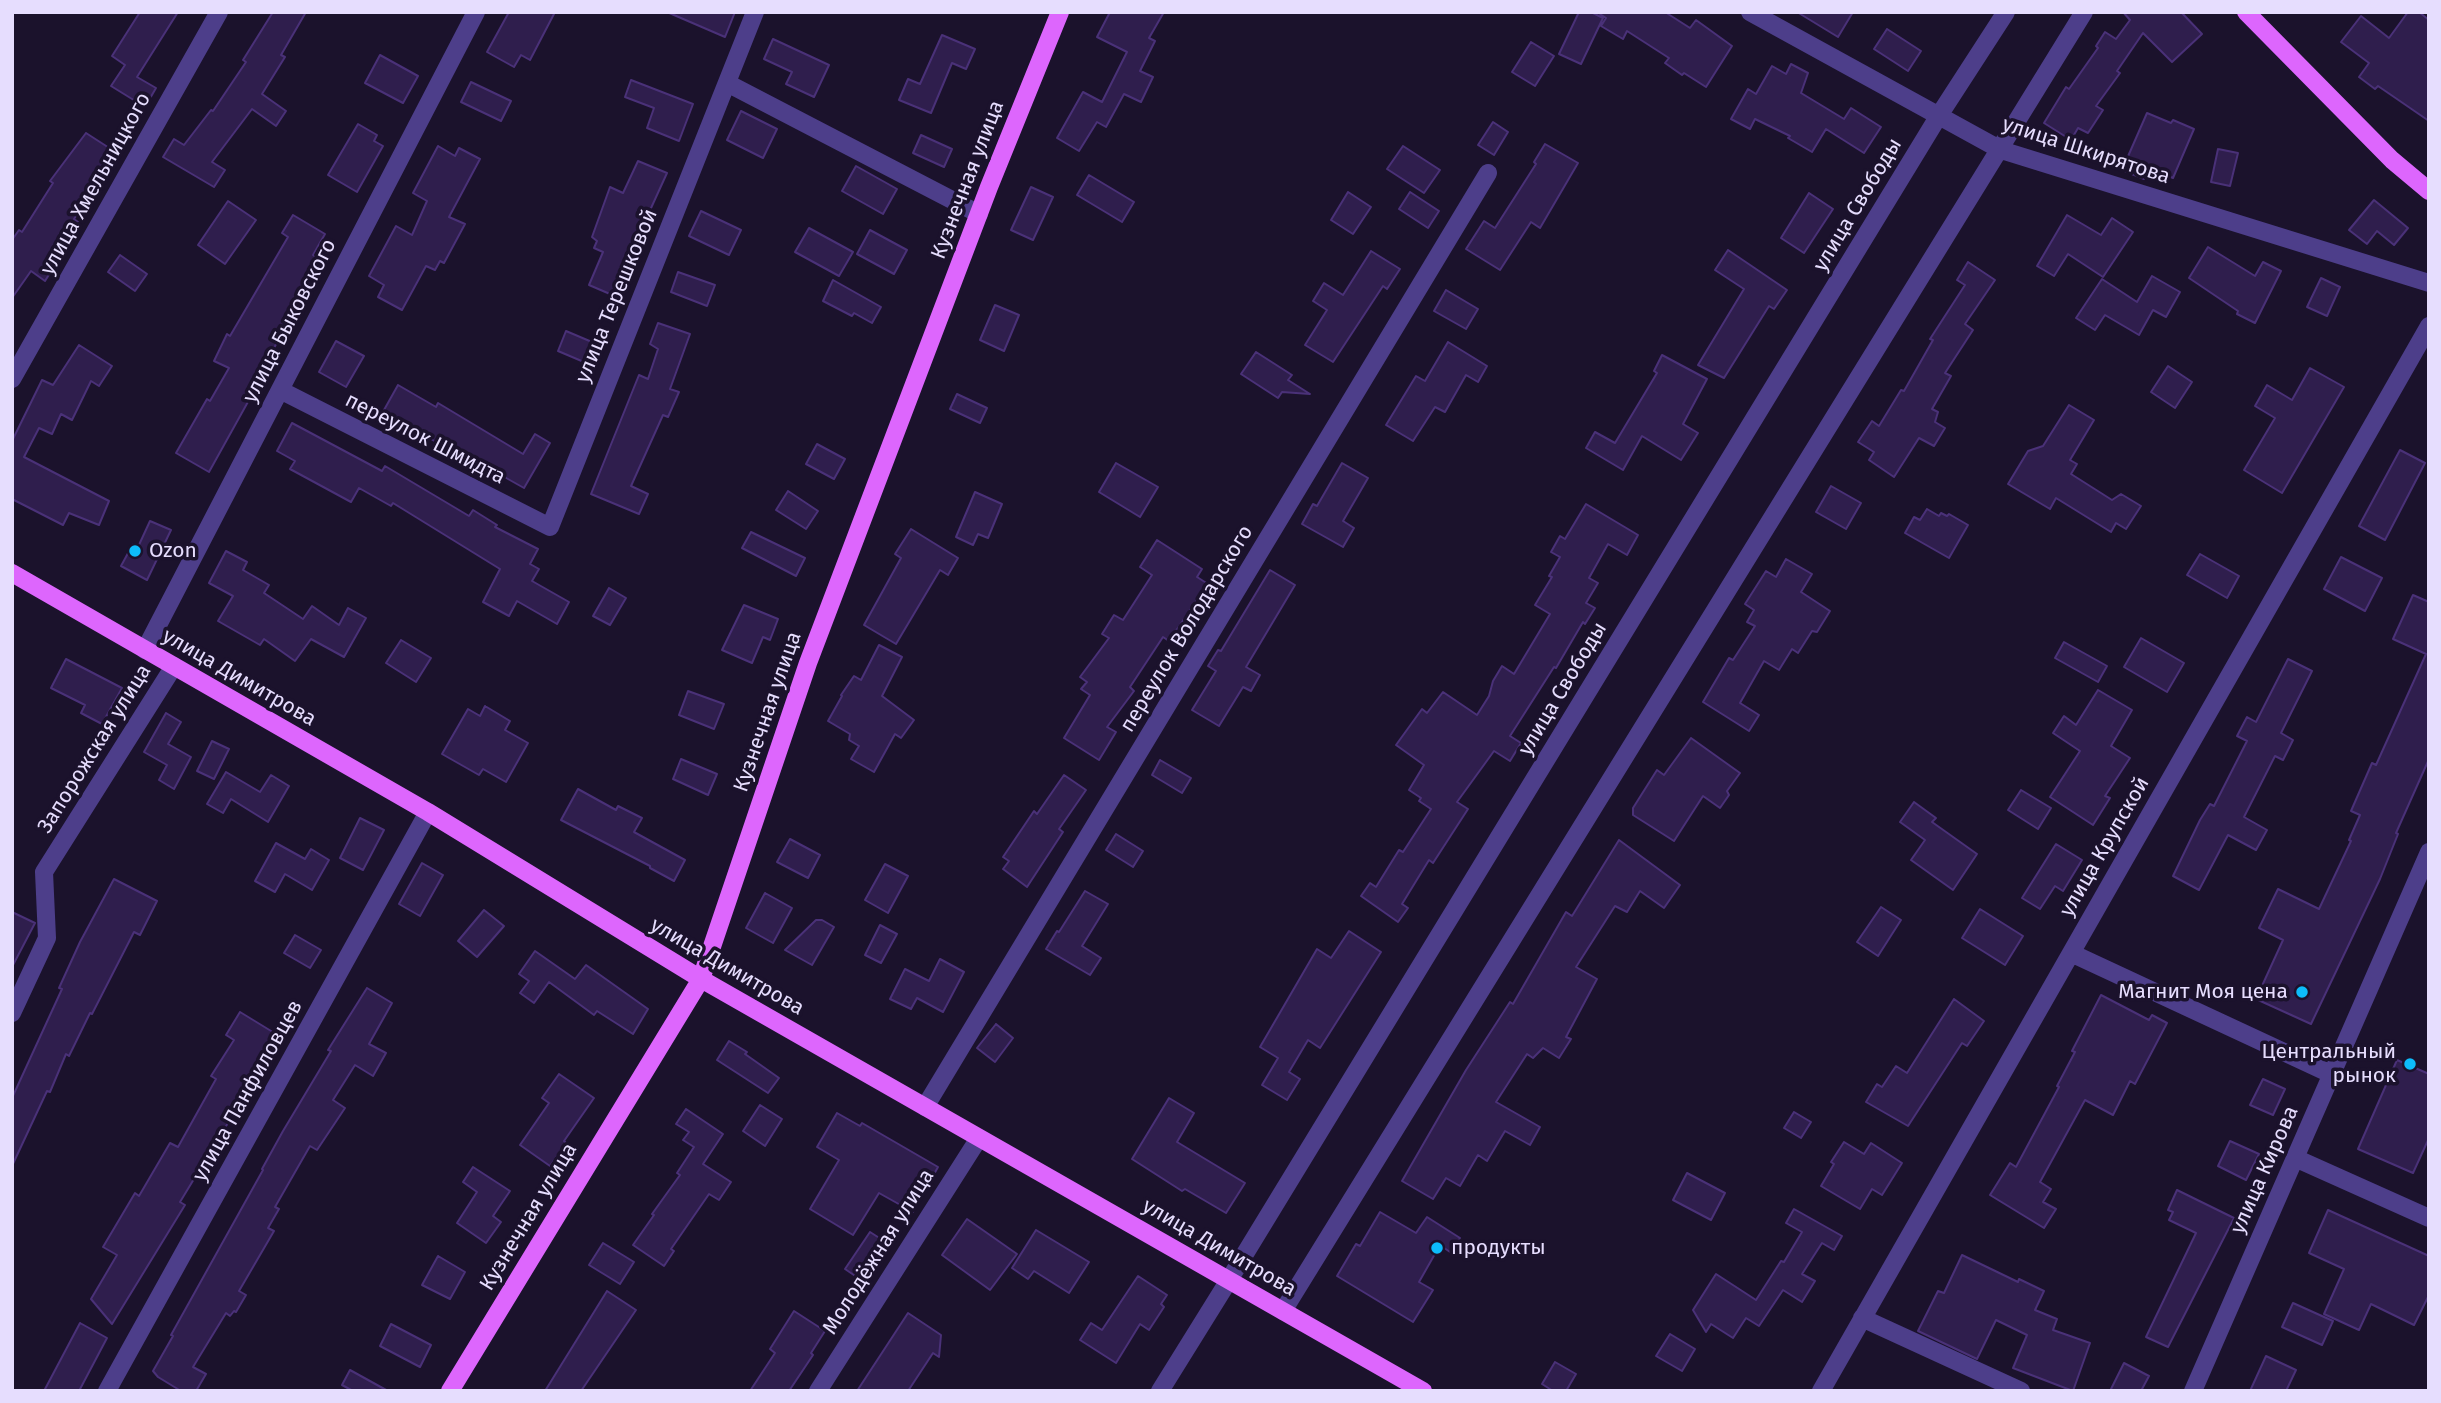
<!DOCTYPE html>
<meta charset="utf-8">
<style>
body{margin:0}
#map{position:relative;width:2441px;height:1403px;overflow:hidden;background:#1b122c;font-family:"Fira Sans",sans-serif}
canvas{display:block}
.frame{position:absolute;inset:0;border:14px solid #e6ddfe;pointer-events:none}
</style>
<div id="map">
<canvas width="2441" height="1403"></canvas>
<div class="frame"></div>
</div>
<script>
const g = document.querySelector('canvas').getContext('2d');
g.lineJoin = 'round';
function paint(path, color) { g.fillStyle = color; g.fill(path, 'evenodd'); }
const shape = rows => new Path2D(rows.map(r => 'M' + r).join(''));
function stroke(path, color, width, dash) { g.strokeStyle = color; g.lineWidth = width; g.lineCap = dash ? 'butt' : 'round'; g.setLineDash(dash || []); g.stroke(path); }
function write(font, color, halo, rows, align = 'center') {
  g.font = font + ' "Fira Sans",sans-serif'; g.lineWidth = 7; g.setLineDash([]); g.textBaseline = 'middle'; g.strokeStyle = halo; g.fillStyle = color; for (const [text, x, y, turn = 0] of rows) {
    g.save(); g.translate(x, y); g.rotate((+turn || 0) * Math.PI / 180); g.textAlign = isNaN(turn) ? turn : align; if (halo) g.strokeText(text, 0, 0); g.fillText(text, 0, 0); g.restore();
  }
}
const building = shape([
 [140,12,178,12,137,77,156,88,145,107,111,86,125,65,112,56,140,12],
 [273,12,306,12,281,55,285,57,262,94,286,111,276,126,252,109,212,162,225,170,214,187,163,157,174,139,184,145,211,110,213,111,246,62,243,60,273,12],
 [509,12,555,12,530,60,521,55,514,67,487,52,509,12],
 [667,12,735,12,725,37,667,12],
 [1110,12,1164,12,1149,38,1155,41,1140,71,1153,77,1141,102,1124,94,1106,127,1097,122,1079,151,1057,138,1083,92,1102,102,1127,52,1097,37,1110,12],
 [1579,12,1591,12,1603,18,1581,64,1559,54,1579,12],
 [1597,12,1665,12,1690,28,1696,20,1732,46,1706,87,1684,73,1682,75,1665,63,1669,58,1627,31,1623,39,1601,26,1606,18,1597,12],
 [1797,12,1853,12,1838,37,1797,12],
 [2123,12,2181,12,2202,34,2172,62,2143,33,2117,71,2120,73,2096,106,2103,110,2088,133,2078,128,2071,140,2044,123,2066,87,2069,89,2098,48,2096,46,2105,32,2116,39,2130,20,2123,12],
 [2408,12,2419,12,2429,20,2429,121,2378,86,2375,89,2359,77,2369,63,2341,42,2361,16,2389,38,2408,12],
 [1887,29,1921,51,1908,71,1874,49,1887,29],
 [942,35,975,49,966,69,952,63,931,113,899,100,908,79,920,84,942,35],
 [773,39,829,65,814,97,786,84,792,72,764,59,773,39],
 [1531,42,1554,56,1535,86,1512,72,1531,42],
 [380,55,418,76,403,103,365,83,380,55],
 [1791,64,1808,73,1801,93,1844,119,1851,108,1881,127,1864,153,1826,129,1812,152,1788,138,1790,136,1755,119,1750,129,1731,119,1748,89,1756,94,1772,66,1786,74,1791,64],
 [631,80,693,104,679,141,647,128,654,108,625,97,631,80],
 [471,82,511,101,501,121,461,102,471,82],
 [741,111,777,129,763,158,727,140,741,111],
 [2147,113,2171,123,2173,120,2194,129,2173,178,2149,168,2144,179,2122,170,2147,113],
 [1493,122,1508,132,1494,155,1478,145,1493,122],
 [358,124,377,135,374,141,383,146,357,192,328,175,358,124],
 [86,133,117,153,74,219,78,222,57,255,60,257,45,281,31,271,12,298,12,240,19,230,22,232,53,183,50,181,86,133],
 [921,135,952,149,944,167,913,153,921,135],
 [1545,144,1578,163,1540,228,1531,222,1500,270,1466,249,1484,221,1495,228,1536,164,1534,162,1545,144],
 [438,146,455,156,459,148,480,159,449,217,465,224,444,263,440,261,435,270,426,266,402,310,378,297,384,285,369,276,396,226,412,235,427,201,413,193,438,146],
 [1403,146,1440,170,1424,193,1387,169,1403,146],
 [2218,149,2238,153,2230,186,2211,182,2218,149],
 [638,161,667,173,636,241,638,242,617,297,589,285,603,252,594,248,597,241,592,237,610,187,623,193,638,161],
 [856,166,897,189,883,214,842,191,856,166],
 [1089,175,1134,202,1122,222,1077,195,1089,175],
 [1031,187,1053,197,1033,240,1011,230,1031,187],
 [1348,192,1371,207,1353,234,1331,220,1348,192],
 [1410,192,1439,211,1428,228,1399,209,1410,192],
 [1809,193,1833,209,1804,253,1781,238,1809,193],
 [2374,200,2408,228,2394,245,2377,231,2367,244,2349,230,2374,200],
 [228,201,256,220,225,264,198,245,228,201],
 [701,211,741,230,729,255,689,236,701,211],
 [293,215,325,234,313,255,322,261,291,311,295,312,278,340,249,400,209,472,176,453,207,399,210,401,229,368,214,361,227,334,230,336,288,237,282,233,293,215],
 [2067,215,2101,235,2112,218,2133,232,2103,277,2068,254,2054,276,2037,266,2067,215],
 [809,228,853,252,839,276,795,252,809,228],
 [870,230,907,250,894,274,857,254,870,230],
 [2208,247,2255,276,2263,262,2281,271,2255,323,2237,314,2238,311,2189,278,2208,247],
 [1728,250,1787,290,1774,309,1769,306,1724,378,1698,365,1744,289,1715,270,1728,250],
 [1371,251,1400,269,1387,289,1383,286,1333,362,1305,345,1327,310,1313,301,1324,283,1343,295,1371,251],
 [120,255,147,274,135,291,108,272,120,255],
 [1968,262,1995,280,1965,324,1973,330,1945,373,1951,376,1932,409,1938,412,1935,422,1945,428,1934,446,1919,438,1894,477,1869,460,1874,452,1858,442,1872,421,1879,426,1901,390,1904,391,1933,340,1930,339,1965,285,1957,280,1968,262],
 [678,272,715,285,707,306,671,292,678,272],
 [2152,276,2180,292,2166,317,2153,310,2139,335,2105,315,2095,330,2076,318,2102,279,2137,302,2152,276],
 [2321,278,2340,287,2327,316,2307,307,2321,278],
 [833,280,881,307,872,323,854,313,852,316,823,301,833,280],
 [1446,290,1478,309,1466,329,1434,311,1446,290],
 [995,305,1019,315,1004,351,980,340,995,305],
 [658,323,690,334,670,389,679,392,668,417,663,415,631,486,648,494,639,514,591,494,639,375,648,379,658,349,650,344,658,323],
 [566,331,599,345,591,365,558,351,566,331],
 [336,341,364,356,346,387,319,372,336,341],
 [1448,342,1487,366,1478,382,1466,375,1445,412,1435,407,1413,441,1386,425,1416,376,1425,381,1448,342],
 [79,345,112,366,99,386,91,381,72,420,61,414,52,434,39,428,24,457,109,501,99,525,69,513,63,525,12,499,12,441,42,380,53,385,79,345],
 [1256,352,1292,375,1288,380,1310,394,1282,392,1278,398,1241,374,1256,352],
 [1662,355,1707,379,1683,424,1698,433,1681,460,1642,436,1623,470,1586,448,1595,432,1615,443,1657,373,1654,371,1662,355],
 [2168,366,2192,382,2175,408,2151,392,2168,366],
 [2310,368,2344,387,2282,493,2244,470,2275,418,2255,406,2267,385,2292,400,2310,368],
 [398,385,436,407,438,403,523,454,535,434,550,443,524,488,467,456,465,460,384,410,398,385],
 [957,394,987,408,980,423,950,409,957,394],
 [2069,405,2094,420,2070,460,2077,464,2071,474,2112,500,2121,494,2141,506,2126,529,2116,523,2111,532,2056,498,2050,509,2008,484,2028,451,2043,446,2069,405],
 [292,423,382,471,385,466,469,516,473,510,497,525,495,527,538,549,530,564,539,569,532,581,569,602,557,624,517,601,509,616,483,602,500,569,393,503,391,506,359,488,351,502,290,469,295,461,277,451,292,423],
 [817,444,845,459,834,479,806,464,817,444],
 [2400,450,2425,463,2385,540,2359,526,2400,450],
 [1116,463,1158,487,1140,517,1099,492,1116,463],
 [1342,463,1368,478,1343,521,1354,528,1343,547,1302,524,1313,504,1317,506,1342,463],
 [1831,486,1861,503,1846,529,1816,512,1831,486],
 [788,491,818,511,806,529,776,510,788,491],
 [975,492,1002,504,988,538,978,534,973,545,956,537,975,492],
 [1586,504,1638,535,1627,555,1608,544,1589,578,1598,583,1586,603,1595,608,1585,624,1583,622,1556,668,1554,667,1510,736,1521,743,1510,761,1494,751,1457,802,1468,809,1433,863,1429,860,1402,904,1408,908,1398,922,1361,896,1370,883,1376,887,1399,850,1403,852,1431,809,1419,801,1421,798,1409,790,1424,765,1396,745,1422,709,1427,713,1443,692,1477,715,1489,696,1493,681,1502,666,1514,674,1550,614,1535,605,1552,577,1549,576,1560,557,1551,552,1560,536,1565,539,1586,504],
 [1927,509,1939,516,1941,513,1947,516,1949,514,1968,525,1949,558,1905,533,1914,517,1920,520,1927,509],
 [150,521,171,530,147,580,121,566,133,544,138,547,150,521],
 [911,529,958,558,948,575,940,570,896,644,864,625,901,558,895,554,911,529],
 [751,532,805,558,796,576,742,548,751,532],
 [1157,540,1202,569,1197,577,1208,584,1169,641,1163,637,1130,687,1134,691,1107,727,1116,732,1099,760,1064,738,1090,695,1081,689,1087,682,1080,677,1109,638,1102,634,1114,615,1123,620,1152,575,1140,567,1157,540],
 [226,551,247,562,243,570,269,585,264,593,303,619,312,606,339,625,348,608,366,618,344,657,311,639,295,661,264,639,260,645,218,621,233,596,209,583,226,551],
 [2200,554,2239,576,2227,598,2187,575,2200,554],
 [2341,557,2382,578,2365,611,2324,589,2341,557],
 [1786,559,1812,574,1801,592,1830,611,1817,632,1812,631,1798,653,1792,649,1779,670,1764,661,1740,703,1759,715,1749,731,1703,702,1729,658,1733,660,1755,626,1747,622,1754,610,1745,604,1766,571,1776,577,1786,559],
 [1270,570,1295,585,1246,667,1260,675,1251,691,1243,687,1219,726,1192,710,1216,671,1208,666,1218,650,1221,651,1270,570],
 [609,588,626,598,610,625,593,616,609,588],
 [2413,595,2429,602,2429,759,2396,833,2398,834,2380,879,2311,1024,2256,999,2283,940,2259,928,2278,889,2319,909,2351,841,2349,840,2360,815,2351,811,2372,763,2376,765,2426,654,2393,639,2413,595],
 [744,605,778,619,770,640,763,637,752,663,722,650,744,605],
 [2141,638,2184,663,2167,692,2124,667,2141,638],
 [401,640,431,658,416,682,386,663,401,640],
 [2064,642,2107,666,2098,682,2055,658,2064,642],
 [879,645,902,657,882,696,914,720,901,738,895,734,874,772,851,759,859,746,849,740,850,734,828,721,842,696,841,695,854,676,861,680,879,645],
 [66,659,122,688,102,724,81,713,85,705,51,688,66,659],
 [2288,659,2312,671,2281,733,2293,740,2283,760,2275,756,2244,817,2267,830,2256,850,2228,835,2199,890,2173,876,2200,820,2210,804,2214,806,2247,741,2237,736,2247,717,2256,722,2288,659],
 [2098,690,2132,710,2111,746,2130,758,2105,796,2110,798,2093,825,2050,797,2080,751,2053,733,2064,716,2076,725,2098,690],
 [688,691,724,704,714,729,679,715,688,691],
 [485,706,510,721,505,730,528,743,506,782,483,769,479,775,442,754,468,709,480,716,485,706],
 [166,713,181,722,168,744,191,757,174,789,159,780,167,765,144,752,166,713],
 [1691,738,1740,773,1727,791,1729,795,1720,808,1703,796,1674,841,1633,815,1633,808,1657,770,1664,775,1691,738],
 [212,741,229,749,214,779,197,771,212,741],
 [681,759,717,774,708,795,673,779,681,759],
 [1160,760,1191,778,1182,793,1152,775,1160,760],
 [226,772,260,792,271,775,289,786,268,822,231,799,223,813,207,804,226,772],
 [1064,775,1086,790,1059,829,1063,832,1027,887,1003,869,1009,861,1003,857,1034,811,1037,814,1064,775],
 [578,789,616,810,618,806,642,818,634,832,685,860,674,881,650,868,650,866,561,820,578,789],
 [2021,790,2051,808,2038,829,2008,810,2021,790],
 [1914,802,1936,818,1932,822,1977,854,1953,890,1911,860,1925,840,1900,822,1914,802],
 [360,818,384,830,363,870,340,858,360,818],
 [1116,834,1143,851,1133,867,1106,850,1116,834],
 [790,839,820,855,808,878,777,862,790,839],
 [1619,840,1680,885,1664,908,1640,891,1627,912,1615,906,1576,967,1597,979,1566,1037,1571,1039,1559,1058,1543,1048,1533,1058,1527,1054,1496,1102,1540,1127,1530,1145,1505,1131,1487,1161,1478,1155,1460,1186,1446,1178,1433,1199,1402,1181,1466,1070,1510,1002,1513,1004,1566,912,1572,916,1619,840],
 [276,843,305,859,311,849,329,860,312,890,285,874,275,892,255,881,276,843],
 [2056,844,2082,860,2063,891,2055,886,2040,909,2022,898,2056,844],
 [422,863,443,875,420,916,399,904,422,863],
 [885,864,908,876,888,913,865,900,885,864],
 [114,879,157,901,140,935,134,932,92,1014,90,1013,69,1056,66,1054,50,1092,47,1091,12,1166,12,1098,62,989,59,988,80,942,114,879],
 [1085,891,1108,904,1082,946,1101,958,1090,975,1046,949,1057,931,1059,932,1085,891],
 [765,893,792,908,773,943,746,928,765,893],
 [1881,907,1901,920,1878,956,1857,942,1881,907],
 [1980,909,2023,936,2005,965,1962,938,1980,909],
 [484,910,504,926,477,957,458,941,484,910],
 [12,912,35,923,12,967,12,912],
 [816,920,822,920,834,927,812,965,785,950,816,920],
 [880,925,897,934,881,963,865,955,880,925],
 [1349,931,1381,952,1320,1048,1308,1040,1289,1072,1300,1079,1287,1100,1262,1085,1278,1058,1260,1047,1317,949,1331,958,1349,931],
 [295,935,321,950,310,968,284,953,295,935],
 [535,951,575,979,586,965,648,1009,633,1034,597,1011,594,1015,549,982,534,1003,520,993,529,981,519,974,535,951],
 [940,959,964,972,943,1012,917,998,911,1009,890,999,905,969,929,981,940,959],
 [367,988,392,1003,369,1044,386,1053,373,1076,355,1065,333,1100,345,1108,317,1150,310,1146,275,1207,279,1209,268,1228,274,1231,239,1291,246,1295,236,1312,234,1311,230,1316,226,1313,193,1367,206,1374,196,1391,181,1391,158,1377,153,1371,173,1336,171,1335,263,1170,262,1169,283,1131,331,1051,328,1050,367,988],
 [2101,995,2149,1020,2152,1015,2167,1023,2135,1084,2130,1081,2113,1115,2085,1100,2040,1182,2051,1189,2043,1202,2056,1209,2044,1228,1990,1195,2010,1163,2016,1167,2059,1087,2057,1086,2075,1052,2072,1051,2101,995],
 [1954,999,1984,1021,1967,1046,1962,1043,1908,1126,1866,1102,1877,1084,1882,1087,1896,1066,1907,1073,1954,999],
 [240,1012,276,1034,251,1076,253,1078,229,1117,231,1118,180,1202,185,1205,112,1324,91,1299,117,1255,103,1247,135,1193,139,1196,170,1143,178,1147,216,1079,211,1076,234,1040,226,1035,240,1012],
 [996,1024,1013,1038,995,1062,977,1048,996,1024],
 [729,1041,747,1052,745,1054,779,1078,768,1093,717,1060,729,1041],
 [2397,1060,2429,1074,2429,1138,2413,1173,2358,1149,2397,1060],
 [559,1074,594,1098,564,1141,566,1143,550,1166,520,1145,549,1103,542,1098,559,1074],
 [2263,1079,2285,1089,2273,1115,2250,1105,2263,1079],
 [1169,1098,1194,1113,1177,1142,1245,1183,1226,1213,1185,1189,1182,1191,1132,1159,1169,1098],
 [760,1105,782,1119,765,1146,743,1131,760,1105],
 [686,1109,723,1134,703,1164,731,1182,719,1200,709,1194,671,1249,674,1251,664,1266,633,1245,654,1215,652,1214,680,1175,677,1173,694,1147,683,1140,689,1132,676,1124,686,1109],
 [1794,1112,1811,1122,1801,1138,1784,1128,1794,1112],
 [837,1113,860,1126,862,1123,938,1167,913,1212,879,1193,853,1235,810,1209,839,1160,817,1147,837,1113],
 [2230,1141,2259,1154,2246,1180,2218,1166,2230,1141],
 [1844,1142,1864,1154,1871,1143,1902,1163,1882,1195,1872,1189,1860,1209,1821,1186,1834,1164,1831,1162,1844,1142],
 [473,1167,510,1191,493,1216,501,1222,486,1243,457,1223,477,1192,463,1182,473,1167],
 [1687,1173,1725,1193,1711,1220,1673,1200,1687,1173],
 [2177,1190,2234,1218,2168,1347,2146,1337,2196,1233,2169,1220,2173,1212,2168,1210,2177,1190],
 [1794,1209,1842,1236,1834,1250,1822,1243,1802,1274,1815,1281,1802,1302,1783,1290,1759,1326,1746,1318,1733,1338,1711,1324,1706,1332,1693,1310,1716,1274,1756,1300,1781,1261,1784,1262,1802,1232,1786,1223,1794,1209],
 [2328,1210,2429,1256,2429,1295,2414,1325,2371,1304,2359,1330,2324,1314,2344,1269,2309,1253,2328,1210],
 [1380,1212,1416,1233,1427,1217,1460,1238,1450,1252,1440,1245,1419,1282,1433,1290,1413,1322,1337,1276,1356,1244,1360,1246,1380,1212],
 [967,1219,1017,1254,990,1290,942,1255,967,1219],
 [1036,1230,1089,1262,1069,1293,1034,1271,1028,1279,1012,1268,1036,1230],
 [870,1232,884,1241,869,1263,878,1268,867,1284,845,1269,870,1232],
 [603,1243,634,1262,620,1284,589,1265,603,1243],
 [1962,1255,2018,1282,2019,1279,2044,1291,2035,1310,2057,1319,2053,1330,2090,1343,2073,1391,2013,1368,2027,1335,1996,1320,1977,1359,1918,1331,1938,1291,1944,1293,1962,1255],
 [438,1256,465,1272,450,1299,422,1285,438,1256],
 [1138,1276,1167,1295,1161,1304,1164,1307,1149,1330,1140,1324,1116,1363,1080,1340,1091,1323,1102,1330,1138,1276],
 [607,1291,636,1310,581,1391,545,1391,607,1291],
 [2293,1303,2333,1321,2322,1345,2282,1327,2293,1303],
 [794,1311,825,1331,811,1353,813,1355,789,1391,750,1391,775,1353,770,1349,794,1311],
 [908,1313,941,1335,939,1357,933,1353,908,1391,857,1391,908,1313],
 [80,1323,107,1338,79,1391,44,1391,80,1323],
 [391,1324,431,1345,420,1367,380,1346,391,1324],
 [1670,1334,1695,1349,1682,1371,1656,1356,1670,1334],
 [2266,1356,2296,1370,2286,1391,2250,1391,2266,1356],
 [1555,1362,1576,1374,1566,1391,1553,1391,1542,1384,1555,1362],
 [2124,1363,2149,1376,2141,1391,2110,1391,2124,1363],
 [350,1370,388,1391,353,1391,342,1385,350,1370]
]);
paint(building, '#2f1e4d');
stroke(building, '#4a3178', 2);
stroke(shape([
 [1750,12,2001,150,2429,283],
 [727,83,979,214],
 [12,379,219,12],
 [280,390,550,527,755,12],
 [145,650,476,12],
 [2071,953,2331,1074],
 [12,1013,47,938,44,872,174,666],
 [925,1107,1488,173],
 [2295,1158,2429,1218],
 [1283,1311,2084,12],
 [1862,1318,2021,1391],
 [107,1391,428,812],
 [818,1391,979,1138],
 [1160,1391,1229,1280,1938,117,2006,12],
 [1821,1391,2429,326],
 [2193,1391,2429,852]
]), '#4d3e8a', 18);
stroke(shape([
 [2246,12,2392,160,2429,191],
 [12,573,428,812,701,979,1423,1391],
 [450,1391,701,979,808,663,989,187,1060,12]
]), '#dd66fd', 18);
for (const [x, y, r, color] of [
 [135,551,7,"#0dbcfb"],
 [2302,992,7,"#0dbcfb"],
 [2410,1064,7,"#0dbcfb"],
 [1437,1248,7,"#0dbcfb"]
]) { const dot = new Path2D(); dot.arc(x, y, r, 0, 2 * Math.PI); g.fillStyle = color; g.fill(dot); stroke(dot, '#1b122c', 2.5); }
write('21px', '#e6ddfe', '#1b122c', [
 ["улица Шкирятова",2086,151,18],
 ["Кузнечная улица",968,180,-69],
 ["улица Хмельницкого",96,184,-61],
 ["улица Свободы",1858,205,-59],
 ["улица Терешковой",617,296,-68],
 ["улица Быковского",290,321,-63],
 ["переулок Шмидта",425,439,27],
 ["переулок Володарского",1187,629,-59],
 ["улица Димитрова",239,678,30],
 ["улица Свободы",1563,689,-59],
 ["Кузнечная улица",768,712,-71],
 ["Запорожская улица",95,749,-58],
 ["улица Крупской",2105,847,-60],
 ["улица Димитрова",727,967,30],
 ["улица Панфиловцев",248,1091,-61],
 ["улица Кирова",2265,1170,-66],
 ["Кузнечная улица",529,1217,-59],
 ["улица Димитрова",1219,1248,30],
 ["Молодёжная улица",879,1252,-58]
]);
write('21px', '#e6ddfe', '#1b122c', [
 ["Ozon",149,551],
 ["Магнит Моя цена",2288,992,"right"],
 ["Центральный",2396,1052,"right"],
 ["рынок",2396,1076,"right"],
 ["продукты",1451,1248]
], 'left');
</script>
